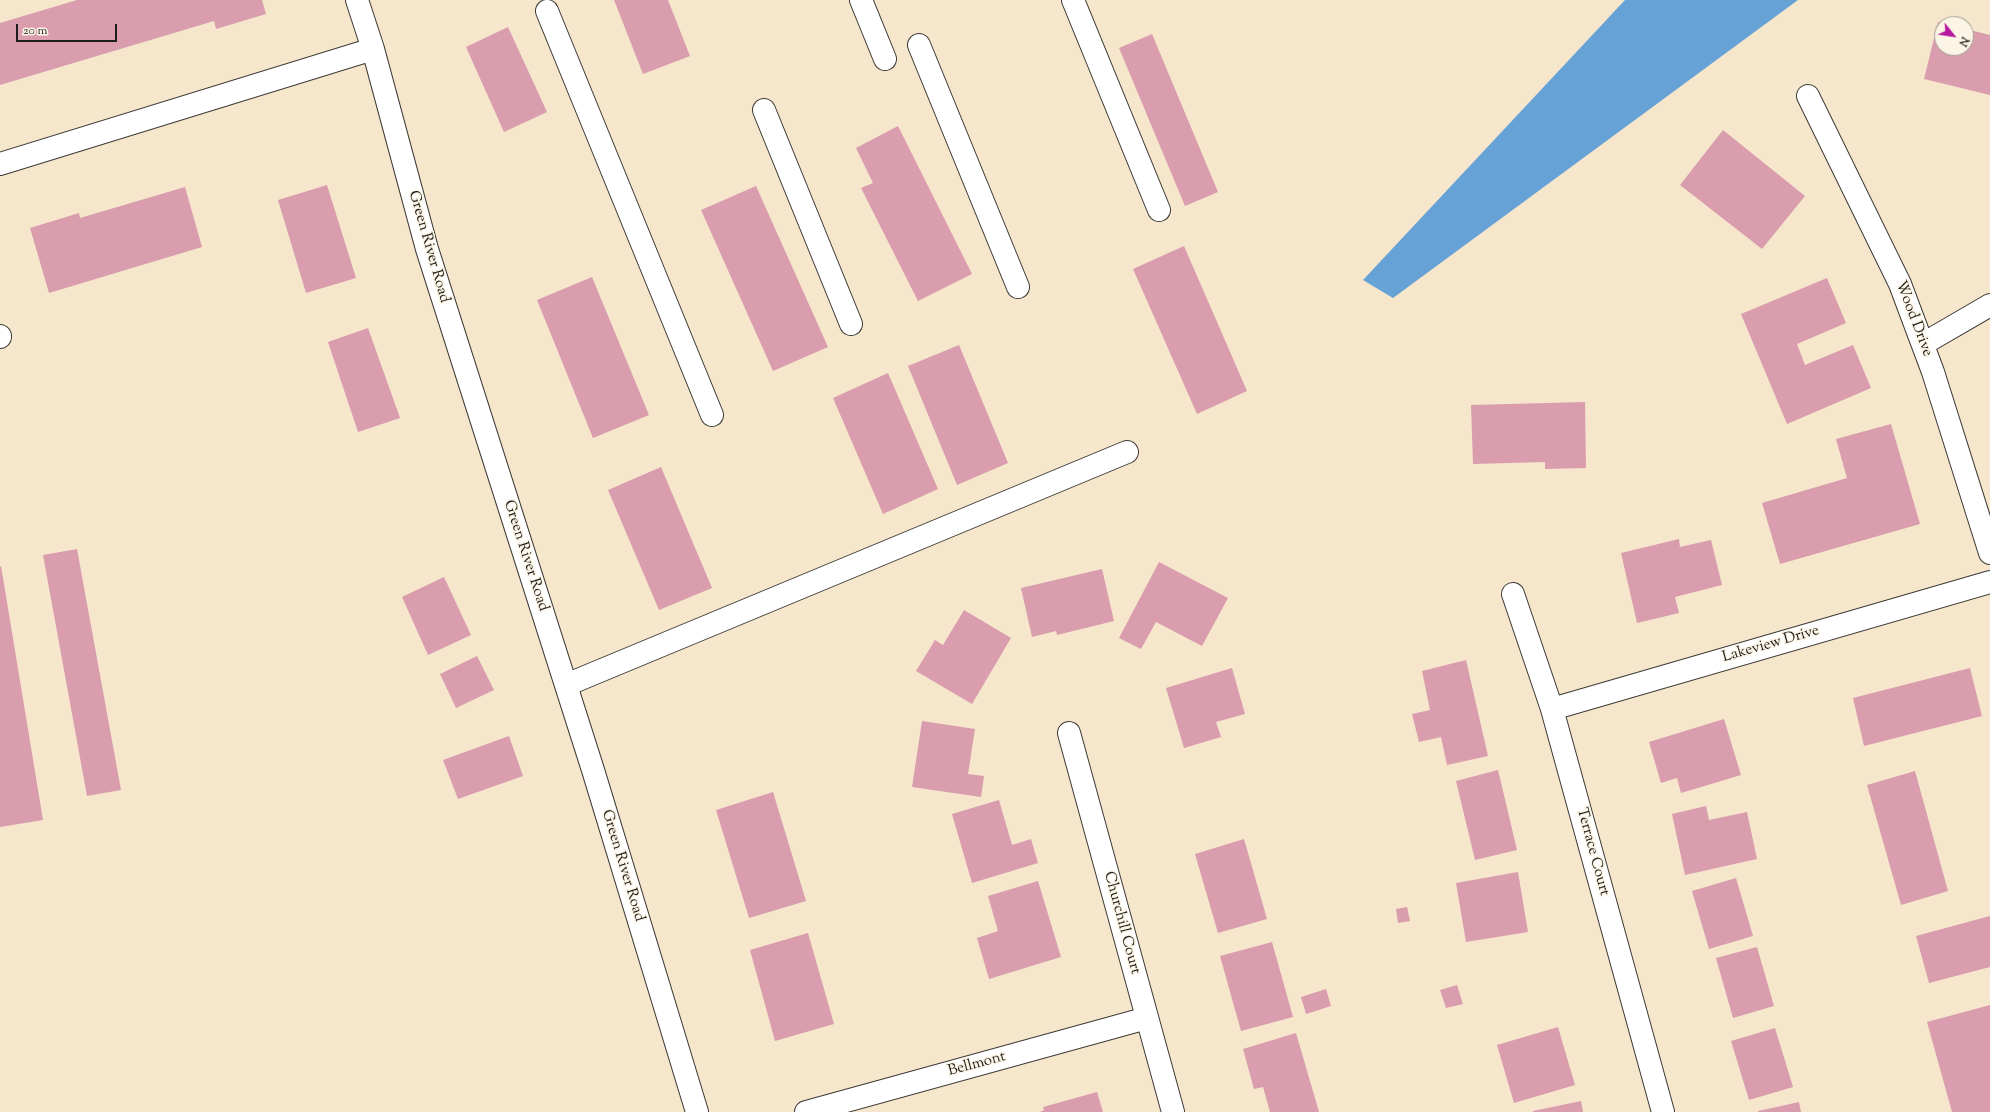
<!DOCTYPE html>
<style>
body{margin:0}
#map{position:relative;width:1990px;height:1112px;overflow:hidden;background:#f5e6cc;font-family:"Sorts Mill Goudy",serif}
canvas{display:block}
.north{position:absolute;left:1934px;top:16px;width:40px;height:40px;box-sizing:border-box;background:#fcf5e5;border:1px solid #a29e95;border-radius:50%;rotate:120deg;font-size:11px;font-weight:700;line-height:16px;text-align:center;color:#1c1c1c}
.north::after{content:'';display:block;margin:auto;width:14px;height:18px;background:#b5179e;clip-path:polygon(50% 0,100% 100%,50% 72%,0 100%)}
.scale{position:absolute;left:16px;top:24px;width:101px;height:18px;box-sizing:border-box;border:2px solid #1c1c1c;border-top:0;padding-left:5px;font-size:12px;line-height:14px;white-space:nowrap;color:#1c1c1c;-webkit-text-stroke:3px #fcf5e5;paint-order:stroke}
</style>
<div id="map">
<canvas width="1990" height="1112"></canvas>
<div class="north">N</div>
<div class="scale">20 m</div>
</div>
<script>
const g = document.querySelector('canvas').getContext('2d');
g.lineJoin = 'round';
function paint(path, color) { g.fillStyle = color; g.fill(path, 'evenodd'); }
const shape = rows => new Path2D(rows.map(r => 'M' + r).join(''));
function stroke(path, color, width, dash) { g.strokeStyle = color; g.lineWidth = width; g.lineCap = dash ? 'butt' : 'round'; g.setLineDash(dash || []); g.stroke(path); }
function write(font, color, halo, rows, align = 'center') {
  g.font = font + ' "Sorts Mill Goudy",serif'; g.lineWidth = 3; g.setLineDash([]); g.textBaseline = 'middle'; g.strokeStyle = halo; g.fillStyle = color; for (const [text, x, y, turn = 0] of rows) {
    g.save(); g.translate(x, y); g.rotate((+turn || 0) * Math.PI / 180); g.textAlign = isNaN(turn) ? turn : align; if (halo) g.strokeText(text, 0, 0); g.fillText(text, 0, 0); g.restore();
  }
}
paint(shape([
 [1625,0,1798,0,1393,298,1363,280]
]), '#67a2d7');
paint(shape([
 [77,0,262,0,266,14,216,29,214,21,0,85,0,23],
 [614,0,668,0,690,56,643,74],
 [1938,22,1942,23,1942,48,1966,48,1966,29,1990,35,1990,95,1924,79],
 [508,27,547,112,504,132,466,47],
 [1152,34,1218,192,1185,206,1119,48],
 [898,126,972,274,918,301,861,188,873,183,856,148],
 [1723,130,1805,196,1762,249,1680,185],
 [327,185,356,278,306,293,278,200],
 [756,186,828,347,773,371,701,210],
 [185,187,202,247,49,293,30,228,79,213,80,218],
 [1184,246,1247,391,1197,414,1133,269],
 [592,277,649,415,593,438,537,300],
 [1827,278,1846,323,1797,344,1805,365,1853,345,1871,388,1787,424,1741,314],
 [368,328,400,418,358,432,328,342],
 [959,345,1008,463,957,485,908,366],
 [888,373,938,489,883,514,833,398],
 [1585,402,1586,468,1545,469,1545,462,1473,464,1471,405],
 [1891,424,1920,524,1780,564,1762,503,1847,478,1836,439],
 [661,467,712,588,659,610,608,490],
 [1679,539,1680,547,1711,540,1722,585,1675,597,1679,613,1637,623,1621,553],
 [77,549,121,790,87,796,43,555],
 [1159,562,1228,598,1202,646,1156,622,1141,649,1119,638],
 [1,566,43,820,0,827,0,567],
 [1102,569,1114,621,1057,635,1056,631,1032,637,1021,588],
 [444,577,471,635,428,655,402,597],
 [964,610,1011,638,972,704,916,671,935,640,943,645],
 [477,656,494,690,456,708,440,674],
 [1466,660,1488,756,1447,765,1441,737,1419,742,1412,714,1430,710,1422,671],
 [1232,668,1245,714,1216,722,1221,737,1184,748,1166,688],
 [1970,668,1982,716,1864,746,1853,698],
 [1724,719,1741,775,1681,793,1677,778,1661,783,1649,742],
 [922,721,975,729,968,774,984,776,981,797,912,787],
 [509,736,523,776,458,799,443,760],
 [1498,770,1517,850,1475,860,1456,781],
 [1915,771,1948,891,1901,905,1867,785],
 [773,792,806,901,749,918,716,810],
 [999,800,1012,845,1031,839,1038,863,972,883,952,814],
 [1706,806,1709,820,1747,812,1757,859,1685,875,1672,814],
 [1244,839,1267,919,1218,933,1195,854],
 [1518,872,1528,932,1466,942,1456,883],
 [1736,878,1753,936,1709,949,1692,891],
 [1038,881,1061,957,989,979,977,938,998,931,988,896],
 [1407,907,1410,921,1398,923,1396,909],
 [1990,916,1990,967,1929,983,1916,936],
 [808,933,834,1024,775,1041,750,950],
 [1272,942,1293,1017,1241,1031,1220,956],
 [1757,947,1774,1006,1733,1018,1716,958],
 [1457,985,1463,1004,1446,1008,1440,990],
 [1326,989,1331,1006,1306,1014,1301,997],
 [1990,1005,1990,1112,1952,1112,1927,1022],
 [1558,1027,1575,1085,1514,1103,1497,1045],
 [1775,1028,1793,1087,1749,1100,1731,1041],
 [1296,1033,1319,1112,1270,1112,1263,1087,1254,1089,1243,1049],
 [1097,1092,1103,1112,1040,1112,1044,1110,1043,1107],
 [1581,1101,1583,1112,1533,1112,1533,1111],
 [1799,1102,1801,1112,1758,1112,1758,1111]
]), '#d99dae');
const minor = shape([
 [357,0,373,49,427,249,593,770,697,1112],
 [861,0,885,59],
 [1073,0,1159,210],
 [547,11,712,415],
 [919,45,1018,287],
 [1808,96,1900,284,1933,372,1990,553],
 [764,110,851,324],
 [0,164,373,49],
 [0,336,0,337],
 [1923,344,1990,305],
 [1513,594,1552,709,1663,1112],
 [566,685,1127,452],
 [1552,709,1990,582],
 [1069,733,1173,1112],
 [806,1112,1147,1018]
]);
stroke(minor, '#3d3a36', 24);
stroke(minor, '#fff', 22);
write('15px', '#1c1c1c', '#fcf5e5', [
 ["Green River Road",428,247,74],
 ["Wood Drive",1913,319,69],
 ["Green River Road",525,556,72],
 ["Lakeview Drive",1771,645,-16],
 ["Terrace Court",1592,852,75],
 ["Green River Road",622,866,73],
 ["Churchill Court",1121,923,75],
 ["Bellmont",977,1065,-15]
]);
</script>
